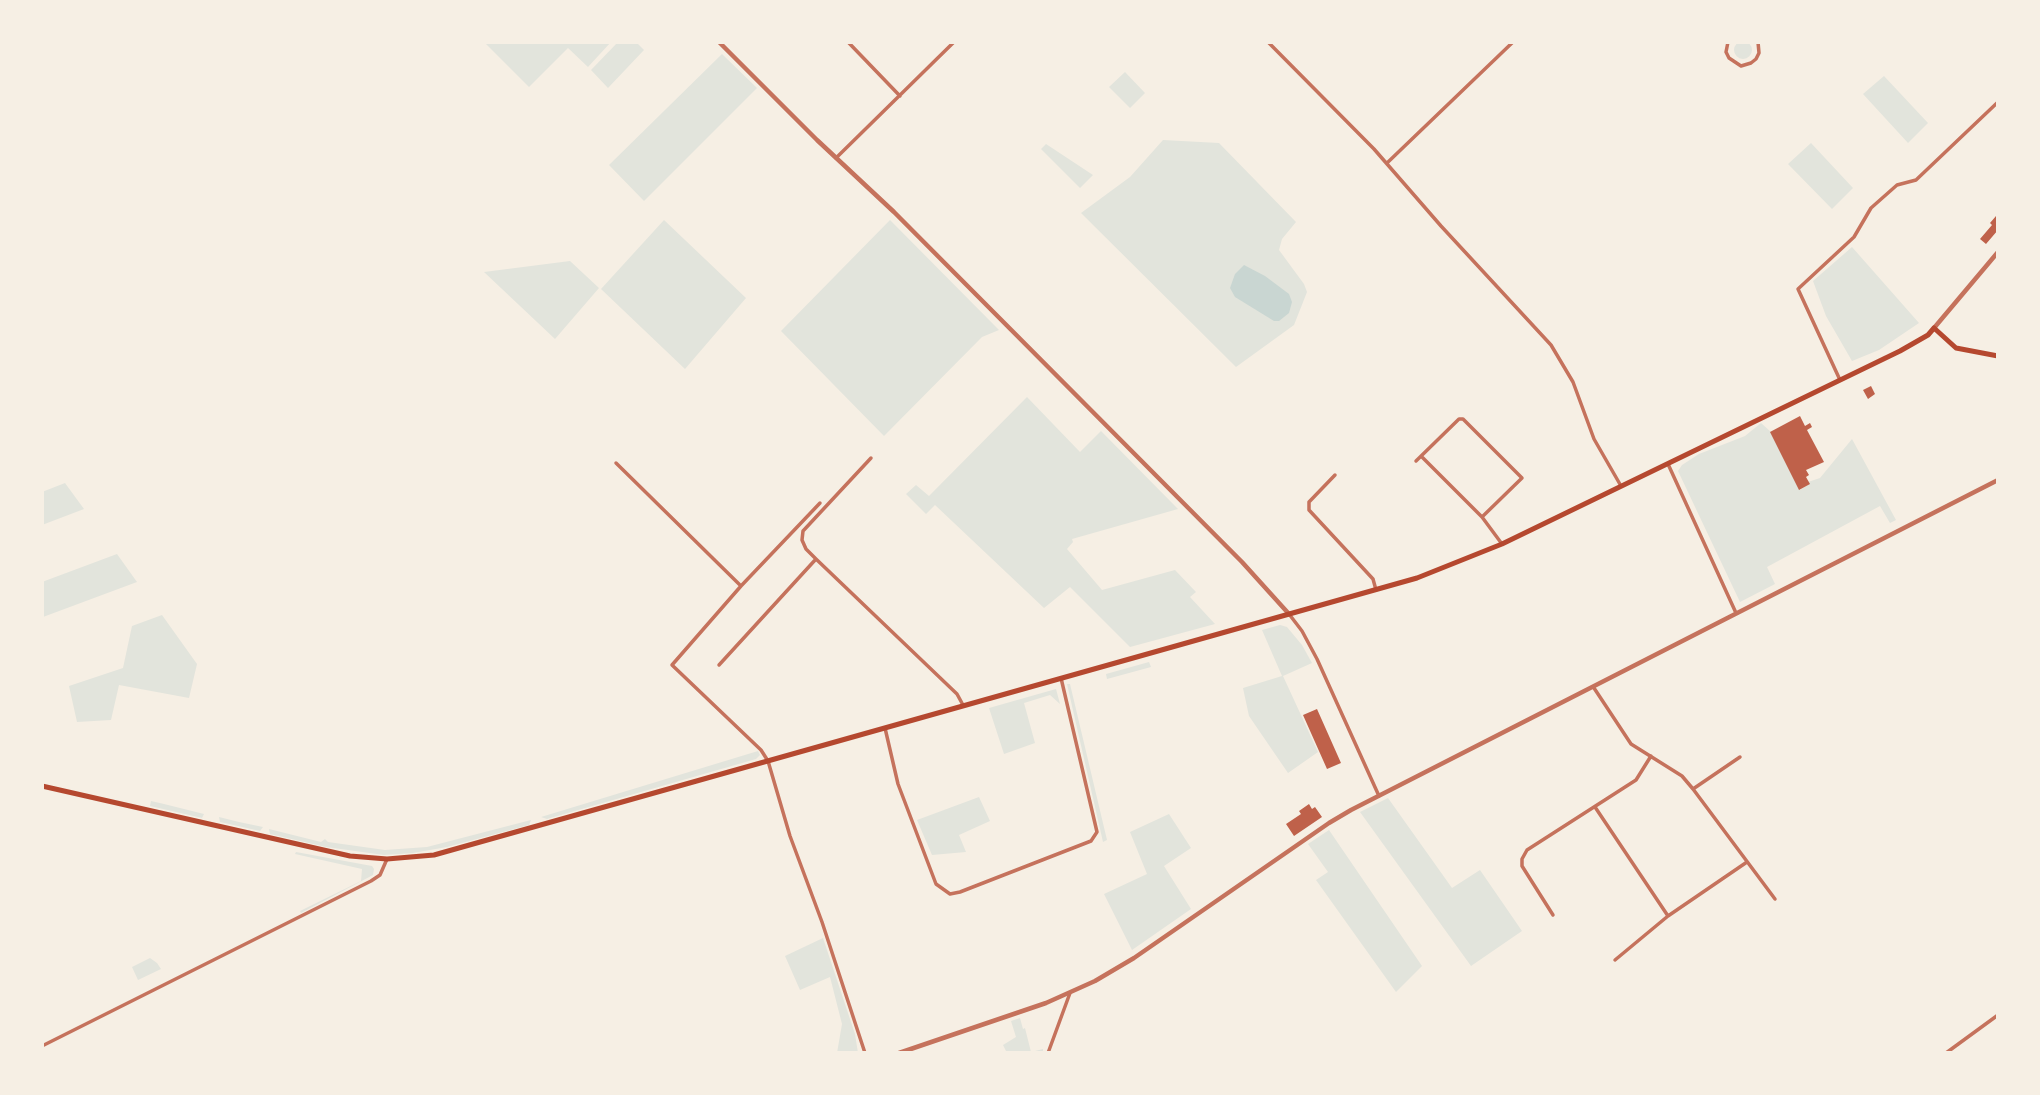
<!DOCTYPE html>
<style>
body{margin:0}
#map{position:relative;width:2040px;height:1095px;overflow:hidden;background:#f6efe4;font-family:"Archivo Narrow",sans-serif}
canvas{display:block}
.frame{position:absolute;inset:0;border:44px solid #f6efe4;pointer-events:none}
</style>
<div id="map">
<canvas width="2040" height="1095"></canvas>
<div class="frame"></div>
</div>
<script>
const g = document.querySelector('canvas').getContext('2d');
g.lineJoin = 'round';
function paint(path, color) { g.fillStyle = color; g.fill(path, 'evenodd'); }
const shape = rows => new Path2D(rows.map(r => 'M' + r).join(''));
function stroke(path, color, width, dash) { g.strokeStyle = color; g.lineWidth = width; g.lineCap = dash ? 'butt' : 'round'; g.setLineDash(dash || []); g.stroke(path); }
paint(shape([
 '1734 50a9 9 0 1 1 18 0a9 9 0 1 1-18 0Z',
 [484,42,611,42,588,67,568,48,529,87],
 [618,42,636,42,644,50,608,88,591,70],
 [722,54,757,88,644,201,609,165],
 [1125,72,1145,93,1130,108,1109,87],
 [1884,76,1928,123,1908,143,1863,94],
 [1163,140,1219,143,1296,222,1282,239,1279,250,1304,284,1307,292,1294,325,1236,367,1081,213,1130,177],
 [1811,143,1853,188,1832,209,1788,164],
 [1046,144,1093,175,1080,188,1041,149],
 [664,220,746,298,685,369,601,289],
 [890,220,999,330,982,337,884,436,781,331],
 [1852,247,1919,323,1879,350,1852,361,1826,316,1813,281],
 [570,261,599,288,555,339,484,272],
 [1027,397,1080,452,1101,431,1178,509,1072,539,1073,542,1067,549,1102,590,1175,570,1196,592,1190,597,1215,624,1130,647,1070,587,1044,608,935,505,926,514,906,494,916,485,929,496],
 [1761,423,1771,432,1800,490,1809,484,1808,482,1820,478,1852,439,1896,520,1890,523,1880,506,1767,567,1775,584,1740,602,1678,471,1682,465,1699,454,1745,436],
 [65,483,84,509,42,525,42,492],
 [117,554,137,582,43,617,42,582],
 [162,615,197,664,189,698,119,685,111,720,77,722,69,686,123,668,132,626],
 [1280,625,1287,627,1302,645,1312,663,1283,676,1318,752,1288,773,1249,716,1243,688,1282,676,1262,630],
 [1149,662,1151,667,1107,679,1106,674],
 [1067,684,1070,684,1107,840,1103,842],
 [1056,689,1060,704,1050,695,1024,703,1035,743,1004,754,989,708],
 [758,751,760,755,756,759,547,819,541,817],
 [979,797,990,821,959,835,966,852,932,855,917,820],
 [1388,798,1452,888,1480,870,1522,931,1471,966,1360,812],
 [151,801,164,804,204,814,202,818,150,806],
 [1169,814,1191,848,1164,866,1191,909,1132,950,1104,894,1147,874,1130,832],
 [219,817,239,822,263,827,260,831,220,822],
 [531,820,529,825,447,847,413,853,384,855,326,847,270,834,269,829,321,842,325,839,328,842,385,850,427,847],
 [1329,830,1422,966,1396,992,1316,880,1328,872,1308,844],
 [296,852,372,866,374,869,373,875,301,913,300,911,361,881,362,869,295,854],
 [823,938,855,1034,858,1053,837,1053,842,1024,830,977,800,990,785,956],
 [150,958,157,963,161,969,138,980,132,967],
 [1020,1018,1023,1029,1025,1028,1031,1052,1043,1049,1043,1053,1007,1053,1003,1045,1016,1037,1011,1021]
]), '#e2e4dc');
paint(shape([
 [1244,265,1265,276,1289,294,1292,302,1289,313,1279,321,1274,321,1235,297,1230,288,1235,274]
]), '#c9d6d2');
paint(shape([
 [1996,216,1998,219,1998,230,1986,244,1980,239,1992,225,1990,223],
 [1871,386,1875,394,1868,399,1863,390],
 [1800,416,1805,426,1810,423,1812,427,1807,430,1824,462,1806,470,1809,475,1806,477,1810,484,1799,490,1770,432],
 [1317,709,1341,763,1327,769,1303,715],
 [1309,804,1312,809,1315,807,1322,817,1294,836,1286,824,1301,814,1299,811]
]), '#bf614a');
stroke(shape([
 [848,42,900,96],
 [1268,42,1374,149,1441,226,1551,345,1573,382,1594,439,1621,486],
 [1728,42,1726,52,1729,58,1741,66,1751,63,1756,59,1759,53,1758,42],
 [836,158,954,42],
 [1387,163,1513,42],
 [1840,380,1798,289,1854,237,1871,208,1897,185,1916,180,1998,102],
 [1421,456,1482,517,1502,544],
 [1416,461,1459,419,1463,419,1522,478,1482,517],
 [616,463,741,586],
 [1668,464,1736,613],
 [1335,475,1309,502,1309,510,1373,579,1376,590],
 [820,503,741,586,672,665,761,750,768,761,790,836,822,922,865,1053],
 [816,559,806,549,802,540,803,531,871,458],
 [1289,614,1302,631,1317,659,1379,796],
 [719,665,816,559,957,694,963,705],
 [1594,688,1631,744,1682,776,1693,789,1775,899],
 [885,728,898,784,936,884,950,894,960,892,1091,841,1097,832,1061,678],
 [1693,789,1740,757],
 [1595,807,1668,916,1747,862],
 [1553,915,1522,866,1522,859,1527,850,1636,780,1651,756],
 [1615,960,1668,916],
 [42,1046,371,881,380,875,387,859],
 [1048,1053,1070,993],
 [1946,1053,1998,1015]
]), '#c5725c', 3.5);
stroke(shape([
 [719,42,817,140,894,212,1242,562,1289,614],
 [1934,328,1998,252],
 [899,1053,1046,1003,1095,981,1134,958,1329,823,1351,810,1998,480]
]), '#c5725c', 4.5);
stroke(shape([
 [42,786,350,856,387,859,434,855,1417,578,1502,544,1900,351,1928,335,1934,328,1956,348,1998,356]
]), '#b5482f', 5);
</script>
